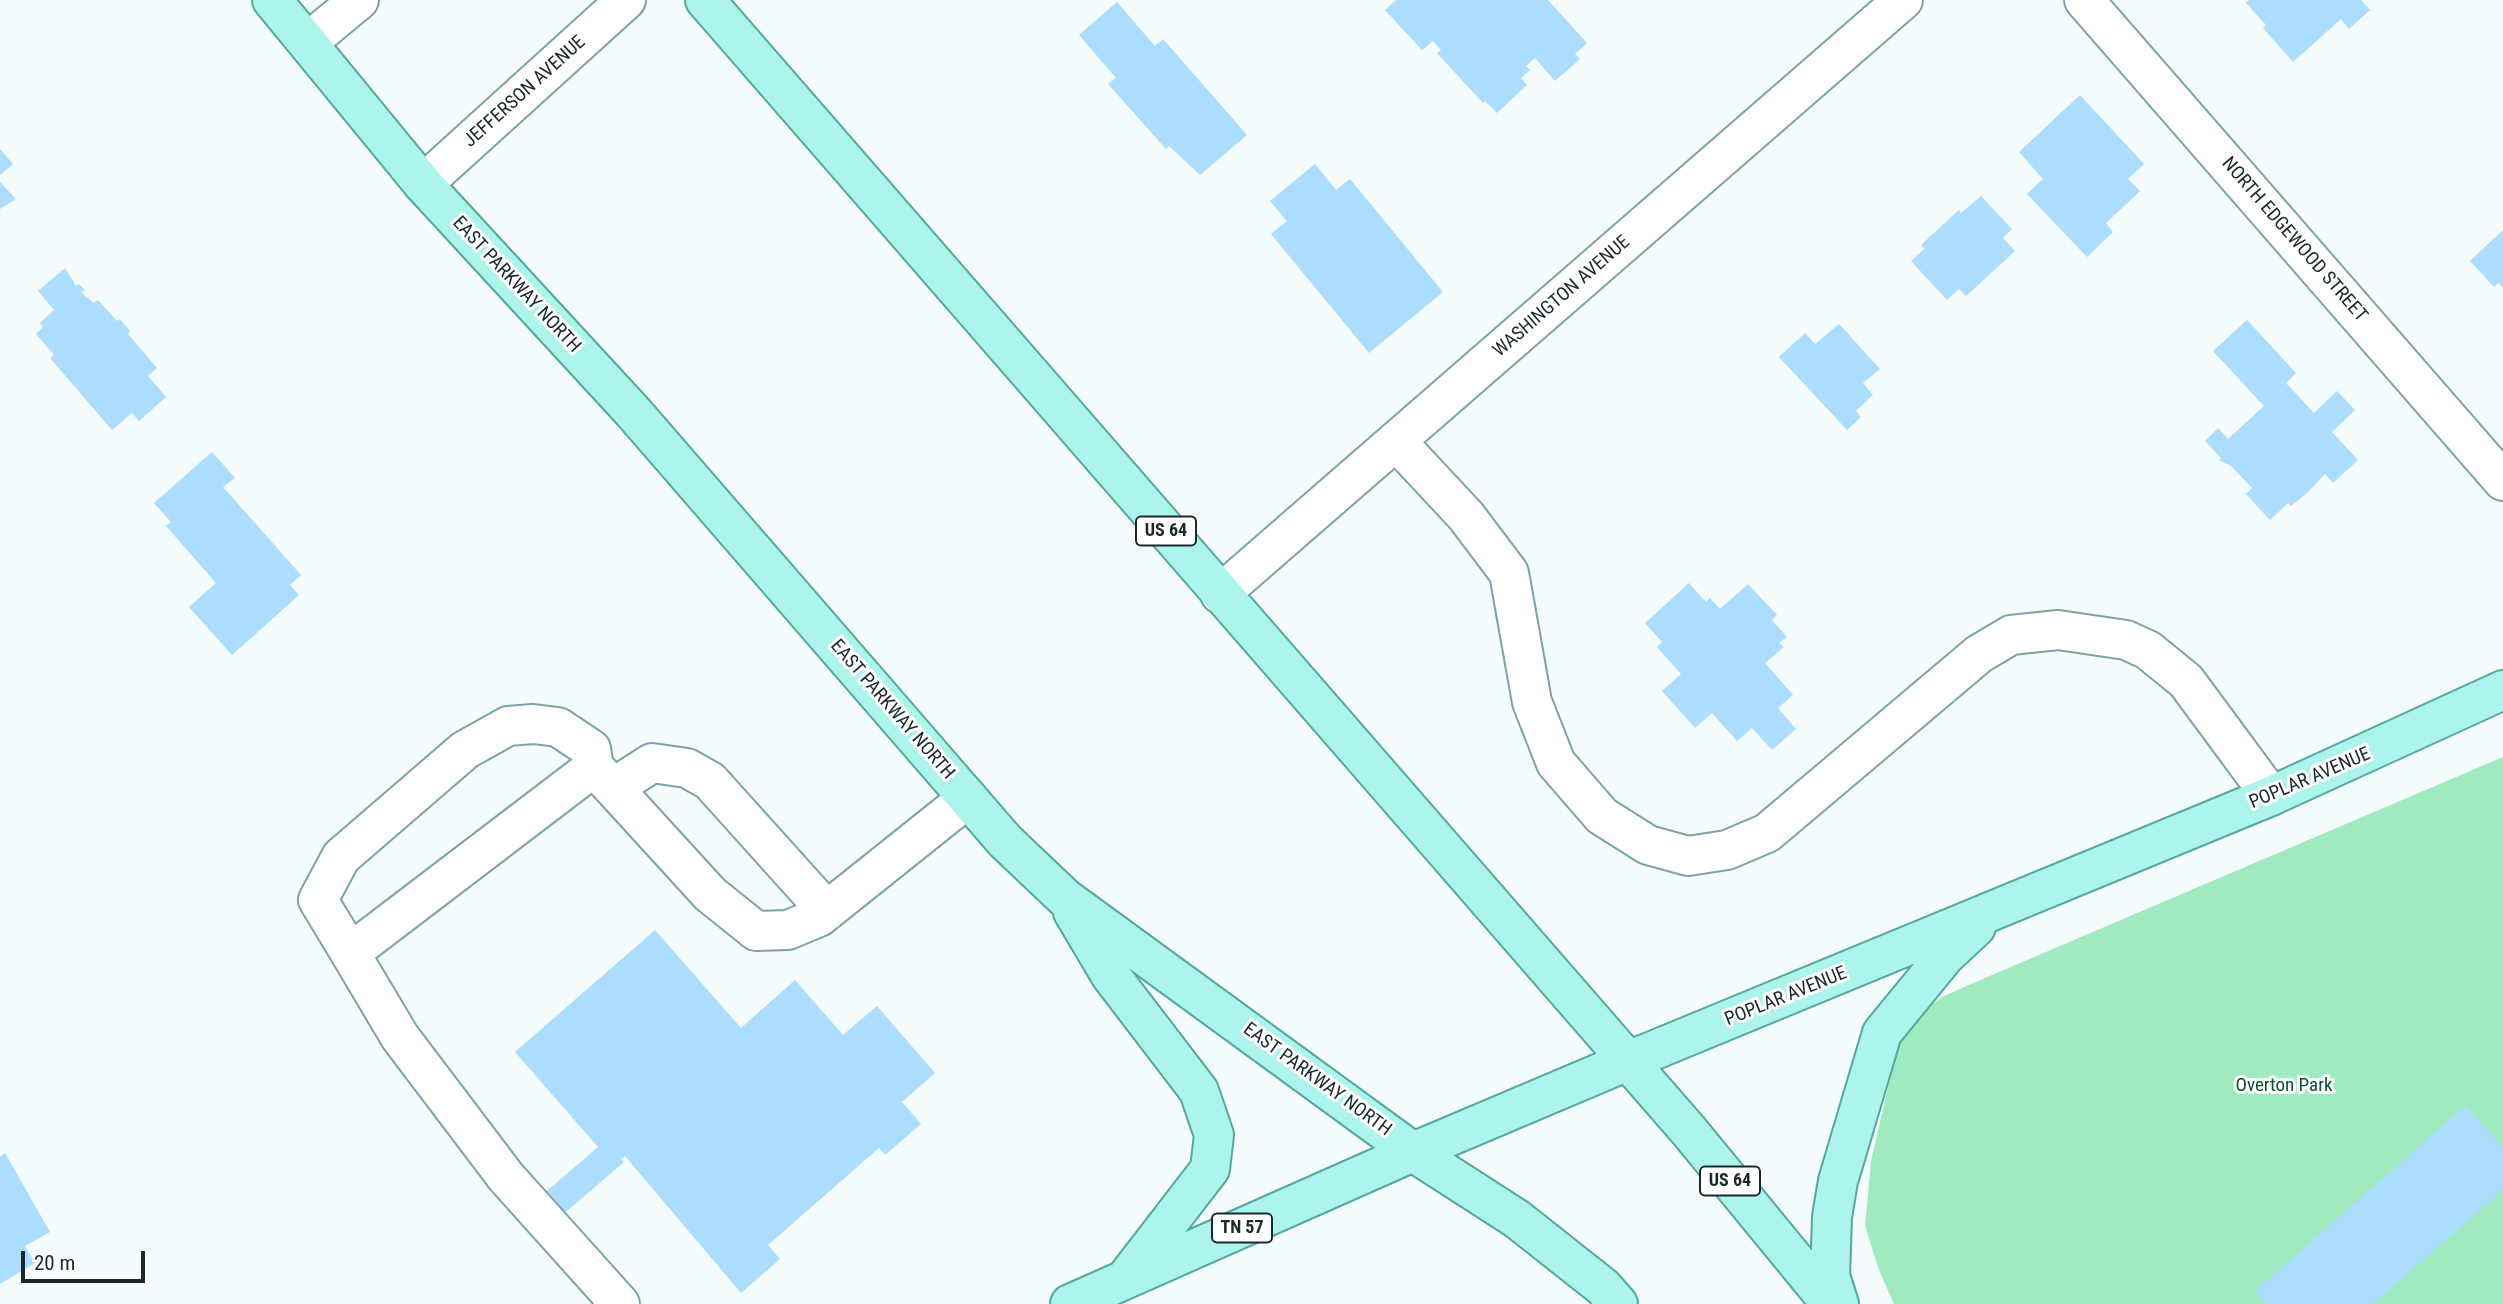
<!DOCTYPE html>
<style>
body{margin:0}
#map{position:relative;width:2503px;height:1304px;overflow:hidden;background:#f4fcfd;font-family:"Roboto Condensed",sans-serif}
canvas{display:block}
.scale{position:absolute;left:21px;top:1251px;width:124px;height:32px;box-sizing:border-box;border:4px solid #19282b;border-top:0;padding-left:9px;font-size:21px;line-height:24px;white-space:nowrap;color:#19282b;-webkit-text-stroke:5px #fff;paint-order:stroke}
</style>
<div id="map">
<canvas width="2503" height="1304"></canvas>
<div class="scale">20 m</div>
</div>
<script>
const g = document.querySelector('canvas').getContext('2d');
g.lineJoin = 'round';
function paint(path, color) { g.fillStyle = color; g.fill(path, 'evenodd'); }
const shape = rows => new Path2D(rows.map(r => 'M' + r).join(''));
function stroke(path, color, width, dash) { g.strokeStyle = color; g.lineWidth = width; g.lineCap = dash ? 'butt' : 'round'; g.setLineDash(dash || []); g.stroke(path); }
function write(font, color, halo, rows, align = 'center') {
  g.font = font + ' "Roboto Condensed",sans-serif'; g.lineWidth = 6; g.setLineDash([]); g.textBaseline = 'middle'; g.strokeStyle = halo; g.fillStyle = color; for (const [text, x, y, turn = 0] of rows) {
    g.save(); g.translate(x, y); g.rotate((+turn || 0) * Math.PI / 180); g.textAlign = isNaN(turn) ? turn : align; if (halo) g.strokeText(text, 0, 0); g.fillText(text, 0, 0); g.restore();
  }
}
paint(shape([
 [2503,757,2503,1304,1894,1304,1879,1270,1865,1226,1871,1161,1895,1057,1903,1036,1922,1011,1944,996,1992,975]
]), '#a0eabf');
paint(shape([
 [1396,0,1548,0,1587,43,1575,54,1580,59,1555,81,1535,58,1526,66,1530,70,1521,78,1527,85,1497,113,1485,101,1483,103,1437,53,1441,50,1433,41,1422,50,1385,10],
 [2249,0,2361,0,2370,10,2349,29,2341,19,2293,62,2263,28,2266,25,2246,3],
 [1117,2,1155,46,1163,39,1247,135,1200,175,1169,146,1166,149,1108,84,1116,78,1079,35],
 [2080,95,2144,164,2128,179,2140,191,2106,223,2113,232,2087,257,2027,194,2043,179,2019,152],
 [0,149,13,164,0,175],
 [1315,164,1336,190,1350,179,1443,292,1369,353,1271,234,1287,221,1270,201],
 [0,182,16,199,0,209],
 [1981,196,2012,229,2003,238,2015,251,1966,296,1959,289,1947,300,1911,261,1924,249,1921,245,1959,210,1961,213],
 [2503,230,2503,288,2498,283,2494,287,2470,261],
 [65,268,76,286,79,284,85,290,81,292,84,295,94,303,98,300,117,321,120,319,130,331,128,334,157,368,148,376,166,397,139,421,132,413,112,430,50,358,54,355,36,334,43,327,40,323,54,310,38,291],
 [2247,320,2296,373,2286,383,2314,413,2337,391,2355,410,2332,432,2358,460,2333,483,2325,474,2308,492,2291,506,2288,503,2270,520,2246,494,2252,488,2231,466,2219,460,2221,458,2205,441,2218,428,2228,439,2264,406,2213,351],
 [1839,324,1880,369,1863,383,1873,395,1856,411,1861,417,1847,430,1779,357,1805,333,1815,344],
 [212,452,235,478,223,487,301,575,290,585,299,595,232,655,189,607,216,583,166,526,171,522,154,503],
 [1689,583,1706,602,1710,598,1720,609,1748,584,1777,615,1772,620,1787,637,1779,643,1784,647,1765,663,1793,695,1778,708,1796,729,1772,750,1752,728,1737,741,1712,713,1695,728,1662,691,1681,674,1657,647,1662,642,1645,623],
 [655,930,741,1028,795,980,843,1035,877,1006,935,1073,902,1102,921,1124,885,1155,879,1148,768,1245,780,1259,741,1293,625,1156,621,1159,624,1162,560,1217,541,1196,598,1147,515,1052],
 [2465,1106,2503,1147,2503,1190,2373,1304,2266,1304,2255,1291],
 [5,1153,50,1232,25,1246,35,1263,0,1284,0,1157]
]), '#acdcfe');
const minor = shape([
 [2084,0,2503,481],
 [308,42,359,0],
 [423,184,626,0],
 [1396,441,1466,516,1509,573,1532,702,1556,763,1602,816,1648,845,1688,856,1727,850,1767,833,1979,654,2011,635,2058,630,2126,640,2148,650,2186,681,2271,796],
 [1220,594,1903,0],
 [594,767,710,894,756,931,788,930,819,917,968,798],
 [613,788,652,763,687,768,710,781,827,911],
 [350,953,594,767,591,749,558,727,533,724,508,726,465,750,341,857,318,900,350,953,400,1037,506,1177,620,1304]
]);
const major = shape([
 [272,0,423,184,634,413,1005,841,1065,898,1413,1152,1517,1219,1603,1287,1618,1304],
 [705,0,1689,1131,1831,1304],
 [1073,912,1111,976,1199,1091,1214,1135,1210,1169,1126,1278],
 [1070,1304,1413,1152,1628,1061,2271,796,2503,690],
 [1839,1304,1830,1276,1832,1217,1838,1181,1882,1033,1945,956,1976,927]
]);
stroke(minor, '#7da2a9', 42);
stroke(major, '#54a8a0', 42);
stroke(minor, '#fff', 38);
stroke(major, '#acf4ec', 38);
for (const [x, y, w] of [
 [1166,531,60],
 [1730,1181,60],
 [1242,1228,60]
]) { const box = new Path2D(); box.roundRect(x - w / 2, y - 14.5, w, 29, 5); g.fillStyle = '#fff'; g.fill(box); stroke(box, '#19282b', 2); }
write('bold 18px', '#19282b', null, [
 ["US 64",1166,531],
 ["US 64",1730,1181],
 ["TN 57",1242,1228]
]);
write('19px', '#19282b', '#fff', [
 ["JEFFERSON AVENUE",525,92,-42],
 ["NORTH EDGEWOOD STREET",2294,240,49],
 ["EAST PARKWAY NORTH",516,285,47],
 ["WASHINGTON AVENUE",1562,297,-41],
 ["EAST PARKWAY NORTH",892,710,49],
 ["POPLAR AVENUE",2310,779,-23],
 ["POPLAR AVENUE",1786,997,-22],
 ["EAST PARKWAY NORTH",1317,1080,36]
]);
write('19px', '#085233', '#fff', [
 ["Overton Park",2284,1086]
]);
</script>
